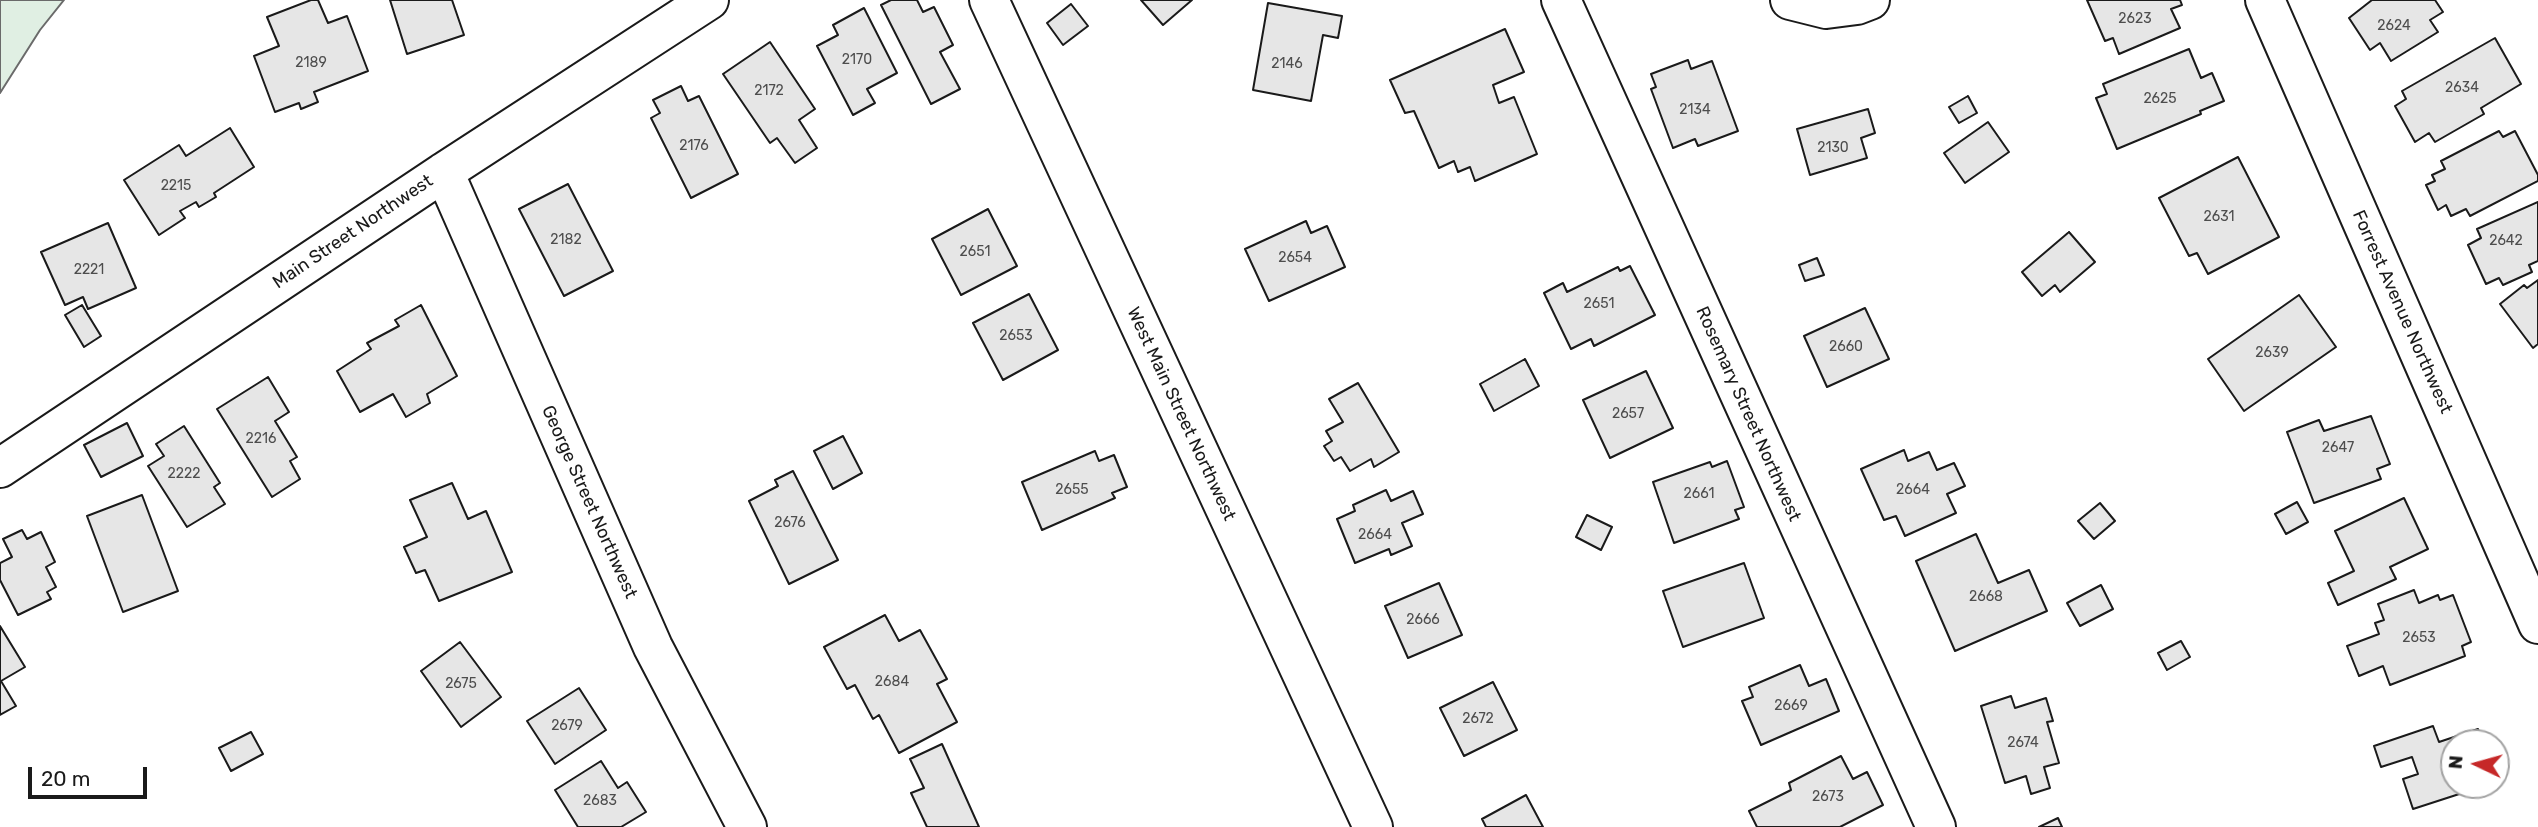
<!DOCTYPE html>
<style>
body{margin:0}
#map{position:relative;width:2538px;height:827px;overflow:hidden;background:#fff;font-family:Rubik,sans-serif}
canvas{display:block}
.north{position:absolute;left:2440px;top:729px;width:70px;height:70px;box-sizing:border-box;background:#fff;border:2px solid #a3a3a3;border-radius:50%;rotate:275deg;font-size:19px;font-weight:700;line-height:28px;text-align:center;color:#1a1a1a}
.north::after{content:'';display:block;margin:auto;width:24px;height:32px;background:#c62828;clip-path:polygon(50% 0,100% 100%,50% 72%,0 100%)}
.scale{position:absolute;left:28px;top:767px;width:119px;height:32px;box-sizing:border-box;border:4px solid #1a1a1a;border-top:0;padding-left:9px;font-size:21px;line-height:24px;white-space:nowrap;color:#1a1a1a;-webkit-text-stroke:5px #fff;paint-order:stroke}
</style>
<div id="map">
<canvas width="2538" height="827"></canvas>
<div class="north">N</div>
<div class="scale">20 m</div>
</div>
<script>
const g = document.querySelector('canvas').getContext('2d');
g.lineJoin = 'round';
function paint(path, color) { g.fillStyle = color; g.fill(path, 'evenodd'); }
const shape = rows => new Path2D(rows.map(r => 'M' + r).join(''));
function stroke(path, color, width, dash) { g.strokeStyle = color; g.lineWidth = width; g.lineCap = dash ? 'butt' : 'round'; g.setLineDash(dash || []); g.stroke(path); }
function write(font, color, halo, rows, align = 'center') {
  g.font = font + ' Rubik,sans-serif'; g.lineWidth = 5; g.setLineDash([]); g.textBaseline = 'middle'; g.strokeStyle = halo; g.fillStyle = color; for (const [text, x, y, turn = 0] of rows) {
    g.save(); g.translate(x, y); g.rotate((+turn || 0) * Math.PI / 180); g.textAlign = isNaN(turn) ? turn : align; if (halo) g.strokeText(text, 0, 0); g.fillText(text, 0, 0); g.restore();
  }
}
const green = shape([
 [0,0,64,0,40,30,0,93,0,0]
]);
paint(green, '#e0efe3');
stroke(green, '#6a6a6a', 2);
const building = shape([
 [311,0,318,0,328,23,347,16,368,71,314,92,318,102,301,109,299,103,275,112,254,56,279,46,267,17,311,0],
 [390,0,452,0,464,35,407,54,390,0],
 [891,0,917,0,923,12,934,7,953,45,940,52,960,89,931,104,881,5,891,0],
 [1141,0,1192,0,1163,25,1141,0],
 [2087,0,2180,0,2182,5,2171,9,2180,28,2119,54,2113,38,2105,41,2087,0],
 [2372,0,2435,0,2443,12,2430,20,2438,32,2391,61,2380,43,2370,50,2349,18,2372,0],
 [1268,3,1342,16,1338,38,1323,35,1311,101,1253,90,1268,3],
 [1071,4,1088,26,1063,45,1047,23,1071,4],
 [864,8,897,73,867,89,875,103,853,115,817,46,838,35,833,25,864,8],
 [1505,29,1524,72,1493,85,1499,103,1514,97,1537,154,1475,181,1470,167,1458,172,1454,161,1439,168,1414,111,1405,113,1390,80,1505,29],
 [2495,38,2521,84,2481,108,2484,114,2435,142,2429,133,2415,142,2395,106,2406,99,2402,91,2495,38],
 [770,42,815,109,799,120,817,148,795,163,777,138,770,143,723,74,770,42],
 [2189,49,2201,78,2212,73,2224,101,2200,111,2201,114,2117,149,2096,98,2107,94,2103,84,2189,49],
 [1688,60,1691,69,1712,61,1738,131,1698,146,1695,139,1673,148,1651,89,1656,87,1651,74,1688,60],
 [681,86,688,101,699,96,738,174,691,198,651,118,660,113,653,100,681,86],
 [1968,96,1977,113,1959,123,1949,107,1968,96],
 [1868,109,1875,133,1861,138,1867,158,1810,175,1797,129,1868,109],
 [1988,122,2009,152,1965,183,1944,153,1988,122],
 [230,128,254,167,214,193,216,197,199,207,196,202,180,211,185,218,159,235,124,180,179,145,186,156,230,128],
 [2499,131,2503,137,2515,131,2538,175,2538,181,2470,216,2466,209,2451,216,2446,205,2438,210,2426,185,2435,181,2432,175,2445,169,2441,161,2499,131],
 [2238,157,2279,237,2208,274,2197,253,2189,256,2159,198,2238,157],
 [568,184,613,271,564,296,519,209,568,184],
 [2538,202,2538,261,2529,265,2532,272,2503,285,2499,278,2486,284,2468,245,2481,238,2477,229,2538,202],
 [988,209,1017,266,961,295,932,239,988,209],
 [1306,221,1311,233,1327,226,1345,267,1269,301,1245,249,1306,221],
 [108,223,136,288,88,309,83,297,65,305,41,252,108,223],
 [2069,232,2095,262,2060,292,2055,285,2042,296,2022,272,2069,232],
 [1817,258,1824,275,1805,281,1799,265,1817,258],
 [1630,266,1655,315,1594,346,1591,339,1571,349,1544,293,1563,283,1567,292,1618,267,1620,271,1630,266],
 [2538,280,2538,344,2533,348,2500,304,2524,285,2527,288,2538,280],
 [1029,294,1058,350,1003,380,973,323,1029,294],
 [2299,295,2336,347,2244,411,2208,359,2299,295],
 [82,305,101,336,84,347,65,315,82,305],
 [421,305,457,376,427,394,430,403,406,417,393,394,360,412,337,371,371,349,367,343,399,326,395,320,421,305],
 [1865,308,1889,359,1827,387,1804,336,1865,308],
 [1525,359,1539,386,1494,411,1480,384,1525,359],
 [1646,371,1673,428,1610,458,1583,400,1646,371],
 [268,377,289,412,275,421,297,457,290,461,300,479,272,497,217,409,268,377],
 [1358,383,1399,452,1374,467,1371,459,1350,471,1341,457,1334,461,1324,446,1332,441,1326,431,1343,422,1329,399,1358,383],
 [2371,416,2390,464,2377,469,2381,479,2314,503,2287,432,2319,420,2324,431,2371,416],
 [127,423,143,456,101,477,84,445,127,423],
 [184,426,220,483,214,487,225,504,187,527,148,466,164,456,156,444,184,426],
 [843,436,862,473,833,489,814,451,843,436],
 [1904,450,1908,461,1929,452,1937,470,1954,463,1965,486,1947,494,1956,513,1905,536,1896,516,1884,520,1861,469,1904,450],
 [1095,451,1099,461,1114,455,1127,487,1112,493,1115,498,1042,530,1022,482,1095,451],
 [1727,461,1744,507,1735,510,1739,519,1674,543,1653,482,1710,462,1712,467,1727,461],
 [793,471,838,560,789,584,749,501,778,486,775,480,793,471],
 [452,483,468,519,486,511,512,572,439,601,425,570,416,573,404,547,427,537,410,500,452,483],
 [1386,490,1391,501,1413,491,1423,514,1402,523,1412,546,1391,555,1389,549,1355,563,1337,519,1355,511,1353,505,1386,490],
 [142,495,178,591,123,612,87,516,142,495],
 [2404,498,2428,549,2390,567,2396,579,2338,605,2328,583,2354,571,2335,531,2404,498],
 [2297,502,2308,522,2286,534,2275,514,2297,502],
 [2100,503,2115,521,2094,539,2078,521,2100,503],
 [1587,515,1612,527,1601,550,1576,537,1587,515],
 [22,530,27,539,41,532,55,562,46,567,56,587,47,592,51,599,18,615,0,580,0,563,12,557,3,539,22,530],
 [1976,534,1998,583,2029,570,2047,611,1955,651,1916,561,1976,534],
 [1744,563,1764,618,1683,647,1663,591,1744,563],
 [1439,583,1462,635,1408,658,1385,606,1439,583],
 [2101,585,2113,609,2080,626,2067,603,2101,585],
 [2414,590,2419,603,2438,595,2440,600,2453,595,2471,642,2462,646,2465,656,2390,685,2383,666,2359,676,2347,646,2379,634,2375,623,2384,620,2378,604,2414,590],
 [885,615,899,641,920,630,947,679,937,684,957,722,899,753,879,715,873,719,855,685,847,689,824,647,885,615],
 [0,626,25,667,1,681,16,706,0,715,0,626],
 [2181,641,2190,657,2167,670,2158,653,2181,641],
 [460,642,501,697,461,727,421,671,460,642],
 [1800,665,1809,686,1826,679,1839,711,1761,745,1742,701,1753,697,1749,687,1800,665],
 [1493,682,1517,730,1464,756,1440,708,1493,682],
 [579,688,606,730,555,764,527,721,579,688],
 [2011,696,2015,708,2046,698,2053,721,2047,722,2059,763,2044,767,2050,788,2031,794,2026,776,2005,783,1981,706,2011,696],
 [2433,726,2439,742,2478,729,2482,743,2454,743,2454,785,2487,785,2413,809,2403,779,2418,774,2412,757,2381,767,2374,746,2433,726],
 [251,732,263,754,231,771,219,748,251,732],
 [942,744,979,827,927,827,911,793,924,788,910,759,942,744],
 [1841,756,1853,779,1867,772,1883,805,1840,827,1757,827,1749,811,1791,790,1789,783,1841,756],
 [601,761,618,788,627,782,646,812,621,827,578,827,555,790,601,761],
 [1526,795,1543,827,1486,827,1482,819,1526,795],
 [2058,818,2062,827,2039,827,2058,818]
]);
paint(building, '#e6e6e6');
stroke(building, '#1a1a1a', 2);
const minor = shape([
 [989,0,1373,827],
 [1561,0,1936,827],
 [1790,0,1826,9,1857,5,1870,0],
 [2265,0,2538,624],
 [444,172,653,647,747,827],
 [0,468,444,172,709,0]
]);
stroke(minor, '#1a1a1a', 42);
stroke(minor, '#fff', 38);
write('14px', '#4d4d4d', null, [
 ["2623",2135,19],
 ["2624",2394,26],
 ["2170",857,60],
 ["2189",311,63],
 ["2146",1287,64],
 ["2634",2462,88],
 ["2172",769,91],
 ["2625",2160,99],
 ["2134",1695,110],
 ["2176",694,146],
 ["2130",1833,148],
 ["2215",176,186],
 ["2631",2219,217],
 ["2182",566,240],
 ["2642",2506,241],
 ["2651",975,252],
 ["2654",1295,258],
 ["2221",89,270],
 ["2651",1599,304],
 ["2653",1016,336],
 ["2660",1846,347],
 ["2639",2272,353],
 ["2657",1628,414],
 ["2216",261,439],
 ["2647",2338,448],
 ["2222",184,474],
 ["2655",1072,490],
 ["2664",1913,490],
 ["2661",1699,494],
 ["2676",790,523],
 ["2664",1375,535],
 ["2668",1986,597],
 ["2666",1423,620],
 ["2653",2419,638],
 ["2684",892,682],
 ["2675",461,684],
 ["2669",1791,706],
 ["2672",1478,719],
 ["2679",567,726],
 ["2674",2023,743],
 ["2673",1828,797],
 ["2683",600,801]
]);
write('18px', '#1a1a1a', '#fff', [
 ["Main Street Northwest",353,232,-34],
 ["Forrest Avenue Northwest",2402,312,66],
 ["West Main Street Northwest",1181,414,65],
 ["Rosemary Street Northwest",1748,414,66],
 ["George Street Northwest",589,502,66]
]);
</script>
